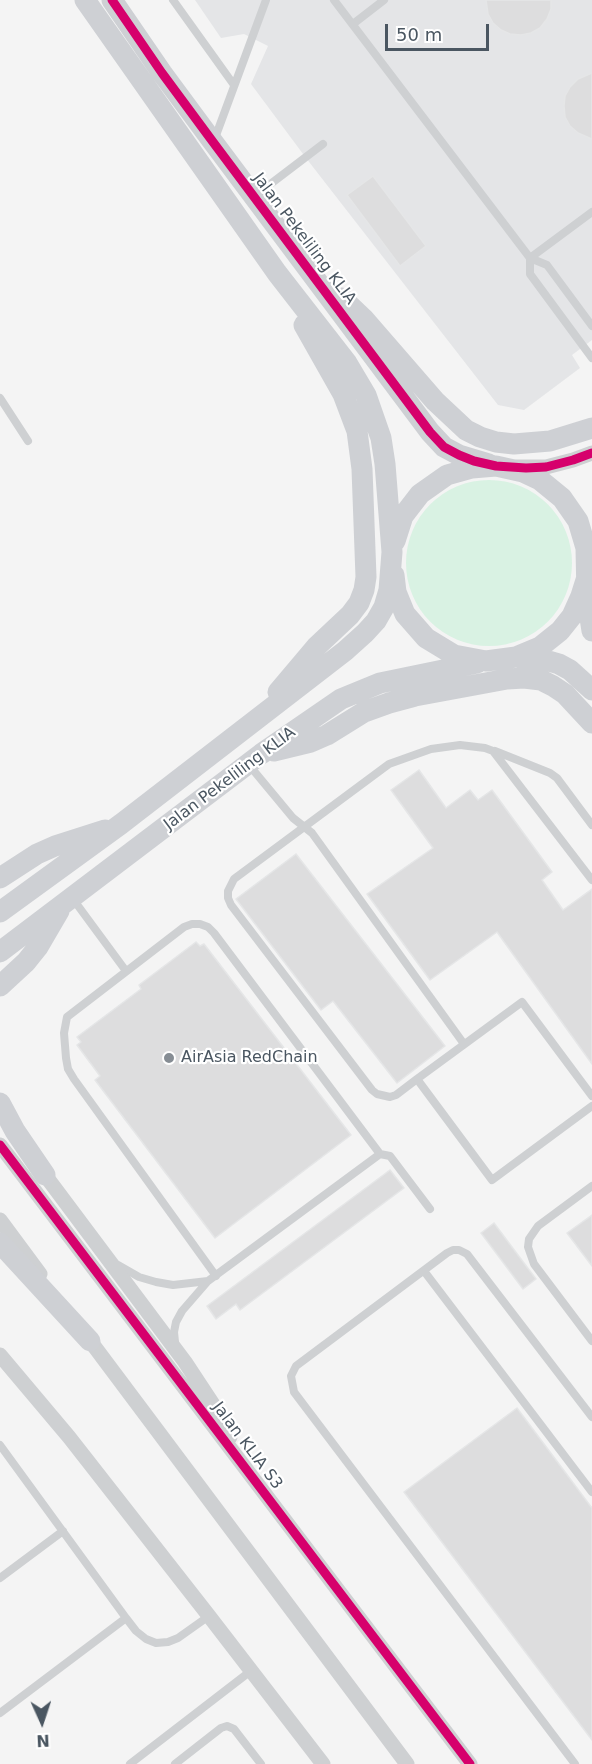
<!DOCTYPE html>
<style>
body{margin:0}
#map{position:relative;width:592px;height:1764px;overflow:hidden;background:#f4f4f4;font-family:"DejaVu Sans",sans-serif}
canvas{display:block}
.north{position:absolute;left:12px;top:1692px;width:60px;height:60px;-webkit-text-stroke:4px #fff;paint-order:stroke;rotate:177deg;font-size:16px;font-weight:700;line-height:24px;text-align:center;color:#4a5661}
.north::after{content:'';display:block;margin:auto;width:21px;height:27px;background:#4a5661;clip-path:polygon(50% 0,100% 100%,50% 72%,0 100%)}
.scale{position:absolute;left:385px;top:24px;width:104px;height:27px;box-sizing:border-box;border:3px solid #4a5661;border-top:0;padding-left:8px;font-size:18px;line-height:21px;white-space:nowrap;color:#4a5661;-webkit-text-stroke:4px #fff;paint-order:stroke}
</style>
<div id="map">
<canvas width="592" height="1764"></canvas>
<div class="north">N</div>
<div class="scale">50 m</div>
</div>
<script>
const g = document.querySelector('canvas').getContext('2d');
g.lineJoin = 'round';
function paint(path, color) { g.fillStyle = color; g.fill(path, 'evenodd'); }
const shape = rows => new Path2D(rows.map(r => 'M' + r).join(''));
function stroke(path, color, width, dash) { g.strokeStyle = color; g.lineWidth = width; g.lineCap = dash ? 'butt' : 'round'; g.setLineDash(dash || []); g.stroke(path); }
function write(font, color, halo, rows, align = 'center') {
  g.font = font + ' "DejaVu Sans",sans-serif'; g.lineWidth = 4.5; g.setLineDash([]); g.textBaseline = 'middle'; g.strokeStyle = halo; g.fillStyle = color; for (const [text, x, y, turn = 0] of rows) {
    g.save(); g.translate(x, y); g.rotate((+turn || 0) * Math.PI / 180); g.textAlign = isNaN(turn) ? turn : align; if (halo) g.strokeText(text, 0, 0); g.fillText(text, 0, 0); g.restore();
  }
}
paint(shape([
 [195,0,592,0,592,340,572,355,580,368,524,410,498,405,306,158,251,84,268,46,244,34,221,38]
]), '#e4e5e7');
paint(shape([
 '406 563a83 83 0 1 1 166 0a83 83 0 1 1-166 0Z'
]), '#d9f2e3');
const building = shape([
 [486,0,551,0,551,9,547,19,540,28,531,33,521,35,510,34,501,30,493,23,488,14,486,0],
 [592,73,592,139,578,133,570,126,565,117,564,106,565,96,570,87,578,79,592,73],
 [373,176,426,246,400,266,347,195,373,176],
 [419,770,446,808,470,790,478,800,492,790,552,872,542,880,563,910,592,889,592,1064,497,932,430,980,367,894,433,848,391,790,419,770],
 [296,854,445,1046,397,1083,333,1001,321,1010,236,899,296,854],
 [196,942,200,946,204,944,351,1135,215,1238,95,1080,100,1076,77,1045,81,1042,77,1037,141,989,139,985,196,942],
 [390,1170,404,1188,240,1310,236,1304,216,1319,207,1306,390,1170],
 [592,1215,592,1266,567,1233,592,1215],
 [494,1223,536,1279,523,1289,481,1233,494,1223],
 [517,1408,592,1508,592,1740,404,1492,517,1408]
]);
paint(building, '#ddddde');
stroke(building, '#e5e6e7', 1.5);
stroke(shape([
 [173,0,234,85],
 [334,0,530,258,547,265,592,326],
 [353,24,384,0],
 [215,138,266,0],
 [256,195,323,144],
 [530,258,530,274,592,358],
 [530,258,592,212],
 [0,398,28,441],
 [495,751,550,773,557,778,592,825],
 [249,765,293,818,312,833,464,1044],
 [73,899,126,971],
 [417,1079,396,1095,390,1097,377,1094,372,1090,231,905,228,898,228,891,234,879,389,764,431,749,460,745,485,748,493,751,592,880],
 [592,1096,522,1002,417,1079,492,1180,592,1106],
 [592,1186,538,1226,529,1239,528,1247,534,1264,592,1341],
 [118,1265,139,1277,156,1282,173,1285,208,1281],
 [424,1271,592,1492],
 [216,1276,74,1079,68,1069,66,1058,64,1033,67,1017,184,927,192,924,200,924,208,927,214,933,380,1154,390,1156,430,1209],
 [175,1342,174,1332,176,1322,182,1311,208,1281,380,1154],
 [0,1445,126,1618],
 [0,1578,63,1531],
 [0,1713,126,1618,136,1631,146,1639,156,1643,168,1642,178,1638,209,1616],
 [130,1764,252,1670],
 [175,1764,221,1728,227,1726,234,1729,261,1764],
 [575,1764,294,1392,291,1376,296,1366,447,1253,453,1250,459,1250,467,1254,592,1417]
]), '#ced0d2', 8);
stroke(shape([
 [517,467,546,467,573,460,592,453],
 [0,1145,470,1764],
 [45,1175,185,1362,214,1406,230,1437],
 [0,1220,40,1274],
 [85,1334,407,1764],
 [0,1355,69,1437,209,1616,323,1764]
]), '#ced0d2', 15);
stroke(shape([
 [112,0,162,73,213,142,430,432,444,447,459,455,489,464],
 [342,298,363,318,435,401,466,430,480,437,496,442,514,444,550,441,592,428],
 [395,541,403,516,420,494,447,475,472,468,496,466,523,472,540,480,562,498,578,521,586,548,587,598,592,631],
 [394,575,396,592,405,614,426,638,454,655,486,661,516,657,540,647,560,631,572,616,581,596,587,577],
 [519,658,542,659,559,664,570,670,592,690],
 [278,692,316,647,350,615,359,603,364,590,366,577,362,469,357,431,343,394,304,325],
 [274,751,311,742,327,735,364,712,389,703,415,696,507,679,524,678,541,680,553,686,565,694,592,723],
 [0,878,37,854,55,846,105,830],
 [0,912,121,824,345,651,365,633,376,621,384,607,389,590,392,552,385,464,381,438,366,395,347,363,277,273,85,0],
 [0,952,261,754,341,699,380,683,477,663],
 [0,986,26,962,38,947,59,911],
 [0,1103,15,1131,45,1175],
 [0,1243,90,1341]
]), '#ced0d4', 21);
stroke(shape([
 [112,0,162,73,213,142,430,432,444,447,459,455,474,461,496,466,526,468,546,467,573,460,592,453],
 [0,1145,470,1764]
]), '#d6006c', 9);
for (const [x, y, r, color] of [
 [169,1058,6,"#868d94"]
]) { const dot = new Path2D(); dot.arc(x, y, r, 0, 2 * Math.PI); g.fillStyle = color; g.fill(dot); stroke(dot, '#fff', 2); }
write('16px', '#4a5661', '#fff', [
 ["Jalan Pekeliling KLIA",304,239,53],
 ["Jalan Pekeliling KLIA",230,779,-37],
 ["Jalan KLIA S3",247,1446,53]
]);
write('16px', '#4a5661', '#fff', [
 ["AirAsia RedChain",181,1058]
], 'left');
</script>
